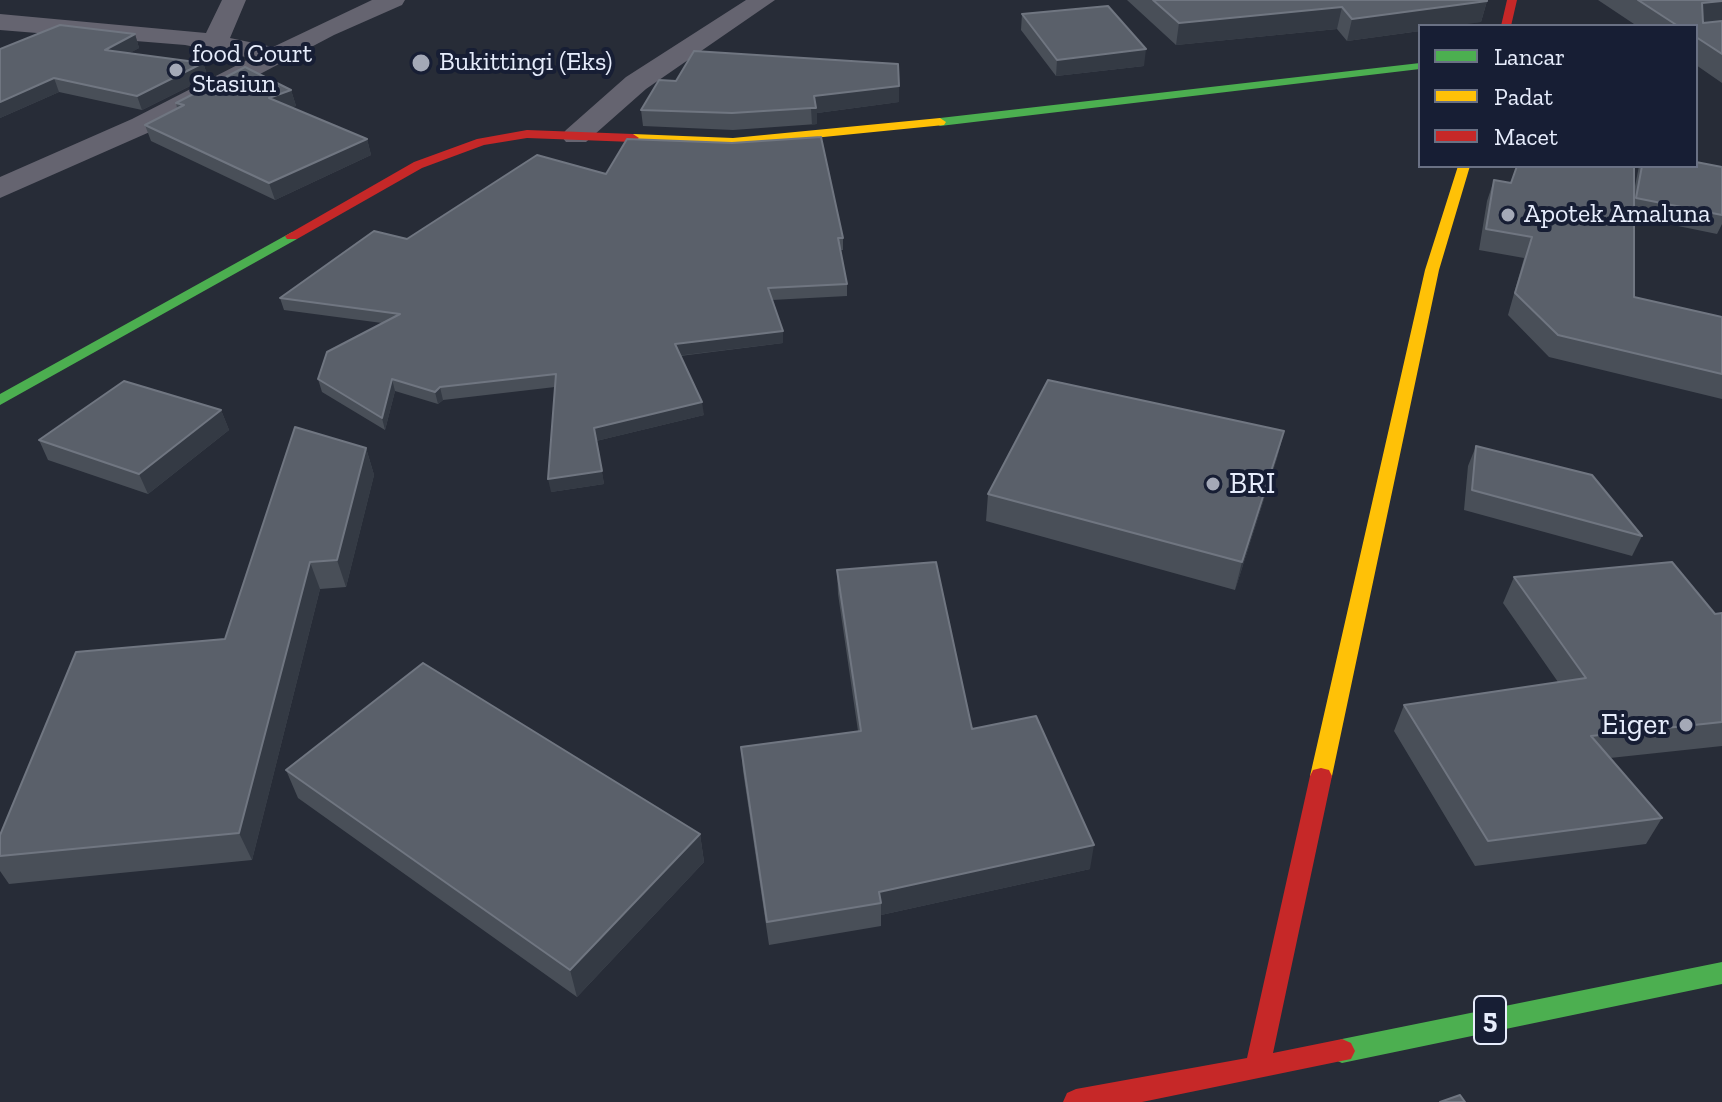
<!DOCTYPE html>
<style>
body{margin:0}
#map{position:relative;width:1722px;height:1102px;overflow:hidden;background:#272c37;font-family:"Zilla Slab",serif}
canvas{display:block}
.legend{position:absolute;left:1418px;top:24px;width:280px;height:144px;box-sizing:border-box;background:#171e34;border:2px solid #6a7184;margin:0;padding:10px 14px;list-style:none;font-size:24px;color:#e7edfc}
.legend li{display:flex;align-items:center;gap:16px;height:40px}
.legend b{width:40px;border:2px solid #6a7184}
</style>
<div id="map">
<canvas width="1722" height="1102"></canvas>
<ul class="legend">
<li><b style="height:10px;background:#4caf50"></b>Lancar</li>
<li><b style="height:10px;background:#ffc107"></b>Padat</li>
<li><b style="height:10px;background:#c62828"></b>Macet</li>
</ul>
</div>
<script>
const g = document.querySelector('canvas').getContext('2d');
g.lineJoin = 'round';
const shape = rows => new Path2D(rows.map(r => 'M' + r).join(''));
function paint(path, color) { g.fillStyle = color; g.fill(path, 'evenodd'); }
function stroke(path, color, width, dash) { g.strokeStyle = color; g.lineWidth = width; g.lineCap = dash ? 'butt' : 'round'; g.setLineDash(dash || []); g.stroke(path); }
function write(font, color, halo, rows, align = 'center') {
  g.font = font + ' "Zilla Slab",serif'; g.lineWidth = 8; g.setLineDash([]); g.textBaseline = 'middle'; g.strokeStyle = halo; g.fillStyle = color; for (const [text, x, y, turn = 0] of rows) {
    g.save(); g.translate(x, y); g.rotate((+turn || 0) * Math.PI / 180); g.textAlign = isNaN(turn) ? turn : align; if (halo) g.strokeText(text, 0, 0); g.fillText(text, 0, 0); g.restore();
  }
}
paint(shape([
 [222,0,246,0,230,38,273,47,372,0,405,0,402,5,334,35,152,131,0,198,0,177,132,119,251,58,185,45,0,30,0,14,206,33,222,0],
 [746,0,775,0,646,89,586,142,566,142,561,136,566,130,626,77,746,0]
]), '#656470');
paint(shape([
 [1420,63,1420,69,940,126,934,122,940,118,1420,63],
 [292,232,297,233,297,239,0,405,0,394,292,232],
 [1722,962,1722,984,1342,1063,1333,1059,1329,1051,1333,1043,1342,1039,1722,962]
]), '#4caf50');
paint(shape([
 [940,118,946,122,944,125,733,146,633,142,627,138,633,134,733,138,940,118],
 [1458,166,1470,166,1439,270,1332,776,1329,782,1321,784,1313,782,1310,776,1425,270,1458,166]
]), '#ffc107');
paint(shape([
 [1507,0,1517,0,1511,26,1501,26,1507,0],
 [527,130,633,134,639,138,633,142,527,138,484,145,422,168,297,239,287,239,285,236,414,162,477,139,527,130],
 [1321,768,1329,770,1332,776,1273,1053,1342,1039,1351,1043,1355,1051,1351,1059,1142,1102,1063,1102,1067,1093,1076,1089,1247,1058,1310,776,1313,770,1321,768]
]), '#c62828');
paint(shape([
 [1127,0,1487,0,1487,1,1481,22,1420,26,1420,31,1347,41,1337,29,1176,45],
 [1598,0,1722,0,1722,83,1696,65,1696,26,1637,26],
 [1022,14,1144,66,1056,76,1021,30],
 [135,34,139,48,129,53,203,63,208,77,142,110,59,92,0,118,0,49],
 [291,90,296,106,291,107,367,139,371,155,275,200,151,141,145,125,177,108,176,103],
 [899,102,817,113,817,124,733,130,643,126,641,110],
 [1639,166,1722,167,1722,224,1717,234,1634,217,1634,297,1722,317,1722,316,1722,399,1549,357,1508,315,1524,258,1479,250,1487,201,1494,180,1511,183,1634,191],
 [843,238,843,250,840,250,847,284,847,296,772,300,783,331,783,343,680,356,704,415,596,441,604,484,551,492,555,387,443,400,438,404,395,391,385,430,322,392,318,379,382,323,284,310,280,298,407,239],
 [221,410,229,430,148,494,48,460,39,440],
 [1284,431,1277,458,1235,590,986,521,988,494],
 [1476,446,1642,536,1632,556,1464,510,1468,466],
 [366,448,374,475,346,587,320,589,252,860,9,884,0,871,0,835,225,639],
 [837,570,972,729,1090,869,881,915,881,926,769,945,743,771,741,747,858,731,838,594],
 [1514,577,1715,614,1722,613,1722,746,1610,758,1662,818,1646,844,1475,866,1394,731,1404,705,1558,682,1503,603],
 [286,770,700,834,704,862,577,997,298,798]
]), '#494f58');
paint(shape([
 [1487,1,1481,22,1454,26,1420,26,1420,31,1347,41,1352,19],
 [1722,1,1722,22,1694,25,1702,3],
 [1342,7,1337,29,1176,45,1179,23],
 [135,34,139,48,110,64,105,50],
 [1146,49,1144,66,1056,76,1057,60],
 [203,63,208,77,142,110,137,96],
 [54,78,59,92,0,118,0,102],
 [899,86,899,102,817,113,817,124,812,125,811,108,814,96],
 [291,90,296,106,274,114,269,98],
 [367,139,371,155,275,200,269,183],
 [783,331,783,343,676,356,675,344],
 [392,379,395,391,385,430,382,418],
 [440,387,443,400,438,404,435,392],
 [702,402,704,415,596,441,594,428],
 [221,410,229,430,148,494,139,474],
 [1284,431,1277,458,1235,590,1242,562],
 [366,448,374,475,346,587,337,560],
 [602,471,604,484,551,492,548,479],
 [310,562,320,589,252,860,239,833],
 [700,834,704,862,577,997,570,970],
 [1094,845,1090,869,881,915,881,903,879,892]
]), '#343a44');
const building = shape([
 [1153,0,1487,0,1487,1,1352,19,1342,7,1179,23,1153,0],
 [1638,0,1722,0,1722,1,1702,3,1703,23,1722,21,1722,54,1696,37,1696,26,1678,26,1638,0],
 [1108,6,1146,49,1057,60,1022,14,1108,6],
 [60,25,135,34,105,50,203,63,137,96,54,78,0,102,0,49,60,25],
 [694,51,898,64,899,86,814,96,816,108,811,108,732,113,641,110,659,80,676,81,694,51],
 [245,67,291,90,269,98,367,139,269,183,145,125,184,105,176,103,245,67],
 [821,137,843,238,838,238,847,284,768,288,783,331,675,344,702,402,594,428,602,471,548,479,556,374,440,387,435,392,392,379,382,418,318,379,327,352,400,314,280,298,374,231,407,239,537,155,606,174,627,139,732,143,821,137],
 [1696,162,1722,167,1722,215,1636,198,1642,166,1696,166,1696,162],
 [1517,166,1634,166,1634,297,1722,317,1722,374,1558,335,1515,293,1532,237,1486,229,1494,180,1511,183,1517,166],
 [1048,380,1284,431,1242,562,988,494,1048,380],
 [124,381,221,410,139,474,39,440,124,381],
 [295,427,366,448,337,560,310,562,239,833,0,856,0,835,76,652,225,639,295,427],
 [1476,446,1592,475,1642,536,1472,490,1476,446],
 [936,562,972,729,1036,716,1094,845,879,892,881,903,767,922,741,747,861,731,837,570,936,562],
 [1672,562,1715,614,1722,613,1722,722,1591,736,1662,818,1488,841,1404,705,1586,678,1514,577,1672,562],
 [423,663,700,834,570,970,286,770,423,663],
 [1460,1095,1465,1102,1440,1102,1460,1095]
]);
paint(building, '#5a606a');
stroke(building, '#707681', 2);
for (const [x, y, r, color] of [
 [421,63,10,"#a4a9b7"],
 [176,70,8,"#a4a9b7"],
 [1508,215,8,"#a4a9b7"],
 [1213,484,8,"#a4a9b7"],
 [1686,725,8,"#a4a9b7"]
]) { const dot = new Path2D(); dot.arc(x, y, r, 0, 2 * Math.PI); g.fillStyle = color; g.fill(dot); stroke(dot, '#171e34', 3); }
write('26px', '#e7edfc', '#171e34', [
 ["food Court",192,55],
 ["Stasiun",192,85],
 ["Bukittingi (Eks)",439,63],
 ["Apotek Amaluna",1524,215]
], 'left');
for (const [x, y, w] of [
 [1490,1020,32]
]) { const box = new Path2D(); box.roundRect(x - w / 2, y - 24, w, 48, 6); g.fillStyle = '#171e34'; g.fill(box); stroke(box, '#e7edfc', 2); }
write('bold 28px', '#e7edfc', null, [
 ["5",1490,1020]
]);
write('30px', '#e7edfc', '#171e34', [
 ["BRI",1229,484],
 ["Eiger",1670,725,"right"]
], 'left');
</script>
